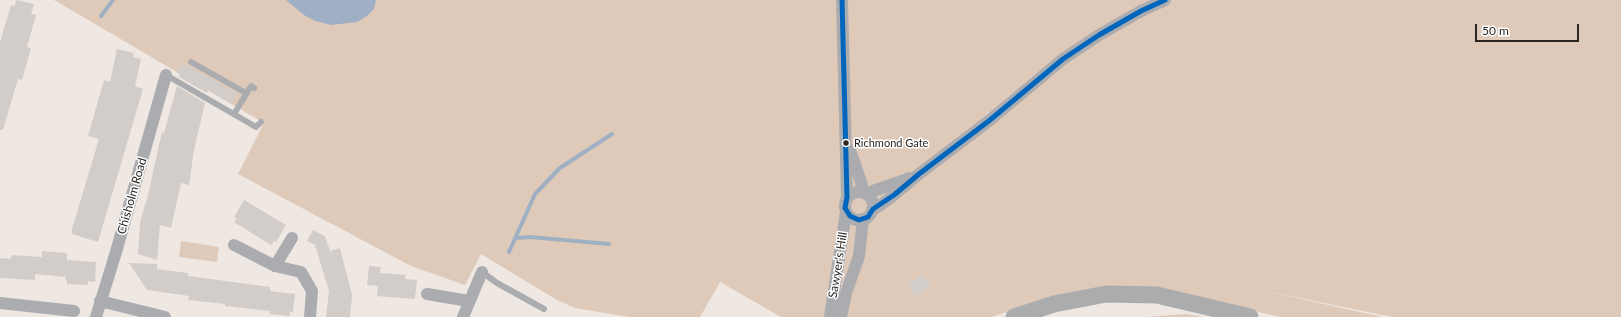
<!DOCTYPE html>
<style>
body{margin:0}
#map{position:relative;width:1621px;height:317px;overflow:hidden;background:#eee7e2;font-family:Lato,sans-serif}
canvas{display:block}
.scale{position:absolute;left:1475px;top:24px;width:104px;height:18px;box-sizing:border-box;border:2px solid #2a2622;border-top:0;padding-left:5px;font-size:12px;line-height:14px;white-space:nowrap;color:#2a2622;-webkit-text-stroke:3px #fff;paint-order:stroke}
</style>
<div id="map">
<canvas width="1621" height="317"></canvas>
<div class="scale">50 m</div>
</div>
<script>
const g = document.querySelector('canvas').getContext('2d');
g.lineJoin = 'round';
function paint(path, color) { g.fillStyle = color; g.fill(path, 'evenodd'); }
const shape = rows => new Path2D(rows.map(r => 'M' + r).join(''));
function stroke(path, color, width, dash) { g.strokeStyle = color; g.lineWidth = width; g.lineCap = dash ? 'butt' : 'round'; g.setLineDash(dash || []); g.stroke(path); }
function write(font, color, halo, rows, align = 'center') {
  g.font = font + ' Lato,sans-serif'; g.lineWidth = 3; g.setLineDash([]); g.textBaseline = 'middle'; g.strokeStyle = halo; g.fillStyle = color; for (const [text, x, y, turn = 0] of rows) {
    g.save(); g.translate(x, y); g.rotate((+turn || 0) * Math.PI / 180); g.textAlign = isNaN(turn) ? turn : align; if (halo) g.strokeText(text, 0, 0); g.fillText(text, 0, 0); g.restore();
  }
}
paint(shape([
 [54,0,1621,0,1621,317,1392,317,1256,289,1383,317,1280,317,1162,290,1043,301,991,317,781,317,720,282,700,317,629,317,575,308,557,300,481,254,465,285,411,266,238,174,264,123],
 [181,241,219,247,217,262,179,257],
 [1187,314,1203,317,1146,317]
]), '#dfc9b9');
paint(shape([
 [286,0,376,0,374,9,367,16,357,22,331,25,315,21,304,15]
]), '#a0b0c4');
stroke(shape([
 [101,16,113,0],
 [515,238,530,237,609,244],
 [509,252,535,194,560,168,612,134]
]), '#a0b0c4', 4);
paint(shape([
 [16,0,34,4,31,14,36,15,27,47,31,48,26,66,22,80,18,79,3,130,0,130,0,42,11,5,15,6],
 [117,49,134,53,133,57,141,59,135,86,143,89,98,242,72,234,72,229,99,139,88,136,104,80,110,82],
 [182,63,237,93,231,104,208,90,207,93,179,77,180,74,177,73],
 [177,86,205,103,194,150,189,185,181,183,171,228,160,225,157,260,138,254,140,223,145,204,146,204,162,132,164,133],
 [244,200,286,225,276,242,274,241,271,245,234,222,237,219,234,217],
 [313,230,325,236,330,251,340,248,352,295,350,317,326,317,329,291,315,245,307,241],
 [42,251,67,253,67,260,96,262,95,282,88,281,88,285,67,284,67,280,65,280,66,277,35,274,35,280,0,278,0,258,11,259,11,255,42,257],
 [129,263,157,264,157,269,188,273,188,276,270,287,270,291,295,294,293,312,290,312,290,316,270,314,270,311,225,306,225,304,188,300,189,296,147,290],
 [369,266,381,267,380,273,406,275,405,279,417,280,415,299,377,296,378,286,367,285],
 [924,274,931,287,914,296,908,283]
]), '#d3cdc9');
stroke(shape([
 [191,62,246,93],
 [166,75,256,127,261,122],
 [234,114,251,86,254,88],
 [482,272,497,283,544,309]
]), '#aaacb0', 6);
stroke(shape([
 [842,0,847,197],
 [850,150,862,185,863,192],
 '845 206a14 14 0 1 1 28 0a14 14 0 1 1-28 0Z',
 [867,194,873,191,910,178],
 [873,209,878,207,894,195,919,174,990,120,1063,59,1099,35,1141,11,1165,0],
 [234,245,275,266,301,272,312,291,310,317],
 [275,266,292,238],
 [427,294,469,301],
 [100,301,165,317],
 [0,303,74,311],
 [96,317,116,252,166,75],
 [463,317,482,272],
 [830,317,846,212],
 [841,317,846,293,859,256,863,219]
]), '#aaacb0', 12);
stroke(shape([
 [1014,317,1054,304,1106,294,1157,295,1250,317]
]), '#aaacae', 17);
stroke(shape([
 [842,0,847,197,845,208,850,216,859,220,868,217,873,209,894,195,919,174,990,120,1063,59,1099,35,1141,11,1165,0]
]), '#0065bd', 5);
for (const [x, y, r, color] of [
 [846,143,3.5,"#2a2622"]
]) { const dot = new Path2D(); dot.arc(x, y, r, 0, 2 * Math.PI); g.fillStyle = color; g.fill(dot); stroke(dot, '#fff', 1.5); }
write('11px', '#2a2622', '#fff', [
 ["Richmond Gate",854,143]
], 'left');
write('12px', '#2a2622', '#fff', [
 ["Chisholm Road",132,196,-74],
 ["Sawyer's Hill",838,265,-81]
]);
</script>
